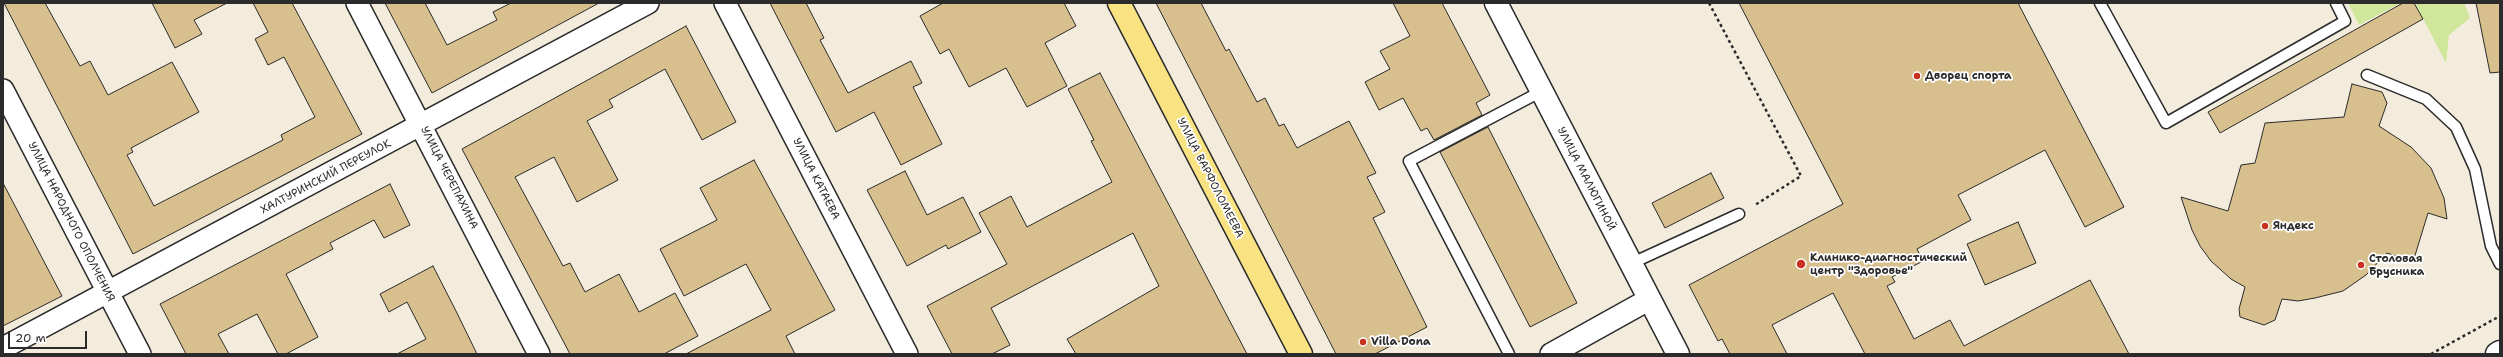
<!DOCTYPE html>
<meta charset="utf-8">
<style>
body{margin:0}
#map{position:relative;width:2503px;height:357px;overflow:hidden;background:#f3ecdd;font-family:"Shantell Sans",sans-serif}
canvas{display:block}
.frame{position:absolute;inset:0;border:4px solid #2b2b2b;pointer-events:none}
.scale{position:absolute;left:8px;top:331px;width:79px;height:18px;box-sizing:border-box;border:2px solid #2b2b2b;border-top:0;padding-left:5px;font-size:12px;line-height:14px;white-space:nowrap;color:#2b2b2b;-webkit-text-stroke:3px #fff;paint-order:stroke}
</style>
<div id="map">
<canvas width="2503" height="357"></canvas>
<div class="frame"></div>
<div class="scale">20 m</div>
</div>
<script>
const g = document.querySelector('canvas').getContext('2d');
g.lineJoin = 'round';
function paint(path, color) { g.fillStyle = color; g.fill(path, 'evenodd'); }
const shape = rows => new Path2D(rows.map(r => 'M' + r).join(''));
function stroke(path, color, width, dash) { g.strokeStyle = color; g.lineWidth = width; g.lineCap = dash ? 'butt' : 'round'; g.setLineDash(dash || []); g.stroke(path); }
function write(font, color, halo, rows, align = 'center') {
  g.font = font + ' "Shantell Sans",sans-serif'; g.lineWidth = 3.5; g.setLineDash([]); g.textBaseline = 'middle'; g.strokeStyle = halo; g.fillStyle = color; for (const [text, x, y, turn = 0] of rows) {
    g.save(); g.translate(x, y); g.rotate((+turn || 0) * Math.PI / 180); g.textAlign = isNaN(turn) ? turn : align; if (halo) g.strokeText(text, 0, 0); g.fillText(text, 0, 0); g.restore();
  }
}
paint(shape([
 [2348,3,2401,3,2359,25],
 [2415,3,2464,3,2470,18,2449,35,2446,63]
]), '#d0e69b');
const building = shape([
 [4,3,45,3,80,66,90,61,108,95,172,62,199,112,131,148,133,152,127,155,154,206,283,140,281,135,315,117,284,57,268,65,255,39,268,32,253,3,292,3,362,134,133,254,4,3],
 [152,3,227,3,194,20,202,34,175,48,152,3],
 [385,3,425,3,447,45,497,20,493,12,511,3,599,3,432,93,385,3],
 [770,3,806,3,824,38,820,40,848,93,911,61,922,83,913,87,942,144,901,165,874,112,836,132,770,3],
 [943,3,1064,3,1076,26,1045,43,1067,86,1027,107,1006,68,969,87,949,49,940,54,920,16,943,3],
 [1156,3,1201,3,1226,51,1229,49,1257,102,1265,98,1279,126,1284,124,1297,148,1349,121,1376,173,1367,177,1385,212,1373,218,1427,327,1375,354,1336,354,1156,3],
 [1393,3,1442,3,1490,95,1476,103,1482,115,1434,140,1427,128,1421,131,1403,98,1379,110,1365,82,1390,69,1380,51,1410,36,1393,3],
 [1739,3,2018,3,2124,207,2085,227,2045,150,1958,195,1971,220,1917,249,1923,261,1892,277,1895,282,1887,286,1914,339,1950,320,1964,346,2090,280,2129,354,1865,354,1833,293,1772,325,1787,354,1730,354,1722,339,1718,341,1689,285,1843,204,1739,3],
 [2403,3,2414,3,2423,19,2220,133,2208,112,2403,3],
 [2476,3,2500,3,2500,72,2490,73,2476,3],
 [686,26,736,122,702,140,665,69,609,100,613,107,587,121,618,180,577,202,554,157,515,177,563,266,570,263,585,292,619,274,639,312,675,293,698,336,664,354,570,354,462,149,686,26],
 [1100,73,1247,354,1076,354,1067,339,1159,286,1133,233,991,308,1010,345,992,354,952,354,927,306,1007,264,979,213,1011,196,1027,227,1112,182,1091,141,1094,140,1068,89,1100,73],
 [2352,84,2382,92,2387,103,2379,126,2411,147,2431,168,2444,198,2447,219,2428,213,2413,262,2387,253,2366,275,2343,291,2315,298,2298,301,2282,299,2275,320,2264,325,2240,317,2239,309,2245,287,2231,279,2211,261,2200,246,2192,230,2181,197,2228,211,2241,165,2255,163,2265,123,2344,117,2352,84],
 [1488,127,1577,303,1530,327,1440,152,1488,127],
 [754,160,835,310,786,336,795,354,686,354,771,310,746,264,684,296,660,249,717,220,700,188,754,160],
 [905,171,927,215,963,197,981,232,948,249,946,245,907,266,867,190,905,171],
 [1711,173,1724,198,1665,228,1652,203,1711,173],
 [3,183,62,296,3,326,3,183],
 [390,184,410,225,384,238,374,220,330,243,333,249,286,274,318,337,286,354,278,354,257,314,218,334,229,354,186,354,160,304,390,184],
 [2018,222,2036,263,1985,285,1967,244,2018,222],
 [433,266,456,311,477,354,397,354,426,339,407,302,389,312,380,294,433,266]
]);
paint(building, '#d8bf8e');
stroke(building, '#2b2b2b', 1);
const service = shape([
 [2100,3,2166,123,2345,21,2336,3],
 [2367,75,2426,99,2456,127,2475,169,2491,246,2500,264],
 [1630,264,1739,214],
 [1509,354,1409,161,1542,91]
]);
const minor = shape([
 [357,3,539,354],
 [725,3,907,354],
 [3,90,140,354],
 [3,348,648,3],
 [1551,354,1648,300]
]);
const tertiary = shape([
 [1496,3,1678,354]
]);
const secondary = shape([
 [2497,354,2500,352]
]);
const primary = shape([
 [1119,3,1301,354]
]);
stroke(service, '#2b2b2b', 13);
stroke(minor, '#2b2b2b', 24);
stroke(tertiary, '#2b2b2b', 25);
stroke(secondary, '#2b2b2b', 25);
stroke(primary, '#2b2b2b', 25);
stroke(shape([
 [1709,3,1801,176,1755,205],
 [2431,354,2500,316]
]), '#2b2b2b', 2.5, [3, 3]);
stroke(service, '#fff', 10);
stroke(minor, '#fff', 21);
stroke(tertiary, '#fff', 22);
stroke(secondary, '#fff', 22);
stroke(primary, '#f8e281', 22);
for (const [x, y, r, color] of [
 [1917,76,4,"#c8321e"],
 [2265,226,4,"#c8321e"],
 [1801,264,5,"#c8321e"],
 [2361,265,4,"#c8321e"],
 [1363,342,4,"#c8321e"]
]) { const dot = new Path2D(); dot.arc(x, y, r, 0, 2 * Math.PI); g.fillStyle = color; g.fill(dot); stroke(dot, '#fff', 1.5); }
write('bold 11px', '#2b2b2b', '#fff', [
 ["Дворец спорта",1925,76],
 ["Яндекс",2273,226],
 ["Клинико-диагностический",1810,258],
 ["центр \"Здоровье\"",1810,271],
 ["Столовая",2369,259],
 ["Брусника",2369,272],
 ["Villa Dona",1371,342]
], 'left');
write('11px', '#2b2b2b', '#fff', [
 ["ХАЛТУРИНСКИЙ ПЕРЕУЛОК",326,177,-28],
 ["УЛИЦА ЧЕРЕПАХИНА",449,178,63],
 ["УЛИЦА ВАРФОЛОМЕЕВА",1210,178,63],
 ["УЛИЦА КАТАЕВА",816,179,63],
 ["УЛИЦА МАЛЮГИНОЙ",1586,179,63],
 ["УЛИЦА НАРОДНОГО ОПОЛЧЕНИЯ",71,222,63]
]);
</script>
